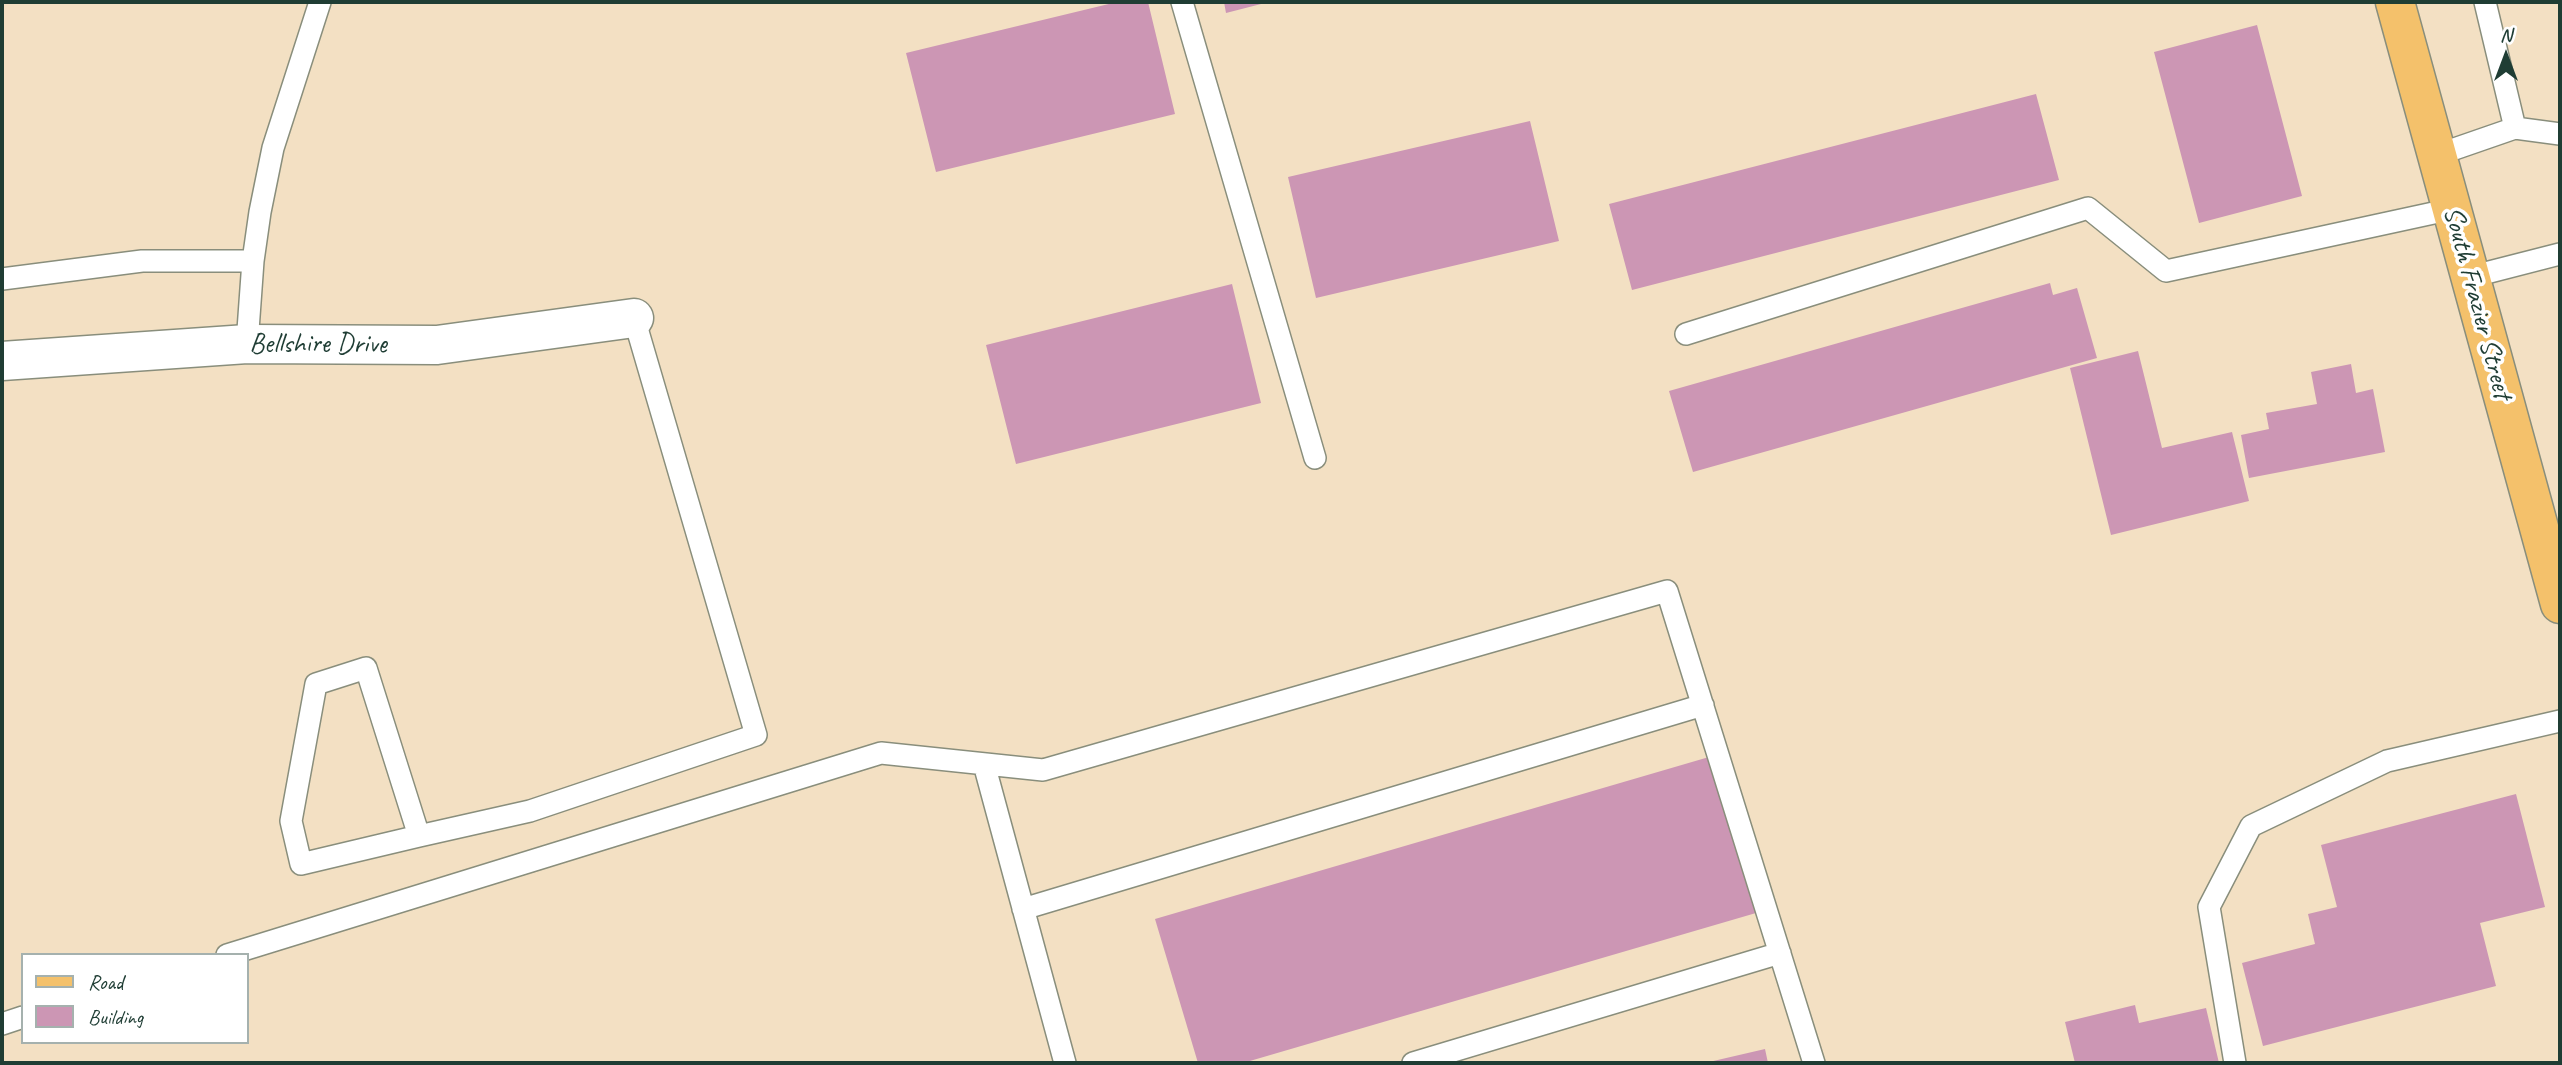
<!DOCTYPE html>
<style>
body{margin:0}
#map{position:relative;width:2562px;height:1065px;overflow:hidden;background:#f3e0c3;font-family:Caveat,sans-serif}
canvas{display:block}
.frame{position:absolute;inset:0;border:4px solid #1f3d34;pointer-events:none}
.legend{position:absolute;left:21px;top:953px;width:228px;height:91px;box-sizing:border-box;background:#fff;border:2px solid #a5b1ae;margin:0;padding:9px 12px;list-style:none;font-size:21px;color:#1f3d34}
.legend li{display:flex;align-items:center;gap:14px;height:35px}
.legend b{width:35px;border:2px solid #a5b1ae}
.north{position:absolute;left:2471px;top:21px;width:70px;height:70px;-webkit-text-stroke:5px #fff;paint-order:stroke;rotate:0deg;font-size:19px;font-weight:700;line-height:28px;text-align:center;color:#1f3d34}
.north::after{content:'';display:block;margin:auto;width:24px;height:32px;background:#1f3d34;clip-path:polygon(50% 0,100% 100%,50% 72%,0 100%)}
</style>
<div id="map">
<canvas width="2562" height="1065"></canvas>
<div class="frame"></div>
<ul class="legend">
<li><b style="height:9px;background:#f4c16b"></b>Road</li>
<li><b style="height:19px;background:#cc96b4"></b>Building</li>
</ul>
<div class="north">N</div>
</div>
<script>
const g = document.querySelector('canvas').getContext('2d');
g.lineJoin = 'round';
function paint(path, color) { g.fillStyle = color; g.fill(path, 'evenodd'); }
const shape = rows => new Path2D(rows.map(r => 'M' + r).join(''));
function stroke(path, color, width, dash) { g.strokeStyle = color; g.lineWidth = width; g.lineCap = dash ? 'butt' : 'round'; g.setLineDash(dash || []); g.stroke(path); }
function write(font, color, halo, rows, align = 'center') {
  g.font = font + ' Caveat,sans-serif'; g.lineWidth = 7; g.setLineDash([]); g.textBaseline = 'middle'; g.strokeStyle = halo; g.fillStyle = color; for (const [text, x, y, turn = 0] of rows) {
    g.save(); g.translate(x, y); g.rotate((+turn || 0) * Math.PI / 180); g.textAlign = isNaN(turn) ? turn : align; if (halo) g.strokeText(text, 0, 0); g.fillText(text, 0, 0); g.restore();
  }
}
paint(shape([
 [1117,2,1148,2,1175,114,936,172,906,53],
 [1224,2,1265,2,1265,3,1226,13],
 [2257,25,2302,196,2199,223,2154,52],
 [2036,94,2059,180,1632,290,1609,204],
 [1530,121,1559,241,1316,298,1288,177],
 [2050,283,2053,295,2077,288,2097,358,1693,472,1669,391],
 [1232,284,1261,403,1016,464,986,345],
 [2138,351,2162,448,2232,432,2249,501,2111,535,2070,368],
 [2351,364,2356,393,2373,389,2385,452,2249,478,2241,435,2269,429,2266,413,2317,404,2311,372],
 [1709,757,1756,913,1243,1063,1198,1063,1155,919],
 [2516,794,2545,907,2480,923,2496,986,2263,1046,2242,963,2315,944,2308,914,2337,907,2321,845],
 [2135,1005,2139,1023,2206,1008,2219,1063,2075,1063,2065,1022],
 [1765,1049,1768,1063,1709,1063,1709,1062]
]), '#cc96b4');
const lane = shape([
 [1182,2,1315,458],
 [2485,2,2515,128],
 [2437,155,2515,128,2560,134],
 [2470,277,2560,254],
 [2,279,142,261,253,261],
 [1686,334,2088,208,2166,271,2452,209],
 [247,344,253,261,260,212,273,148,320,2],
 [984,764,1065,1063],
 [419,836,366,668,316,684,291,821,301,864,419,836,530,811,756,735,634,318],
 [1023,909,1703,705],
 [227,955,881,753,1043,770,1667,591,1814,1063],
 [2,1024,23,1017],
 [1413,1063,1780,953],
 [2235,1063,2209,907,2251,826,2387,761,2560,721]
]);
const street = shape([
 [2,361,247,344,437,345,634,318]
]);
const primary = shape([
 [2395,2,2560,604]
]);
stroke(lane, '#898e7c', 24);
stroke(street, '#898e7c', 41);
stroke(primary, '#898e7c', 41);
stroke(lane, '#fff', 21);
stroke(street, '#fff', 38);
stroke(primary, '#f4c16b', 38);
write('28px', '#1f3d34', '#fff', [
 ["South Frazier Street",2477,303,75],
 ["Bellshire Drive",318,345]
]);
</script>
